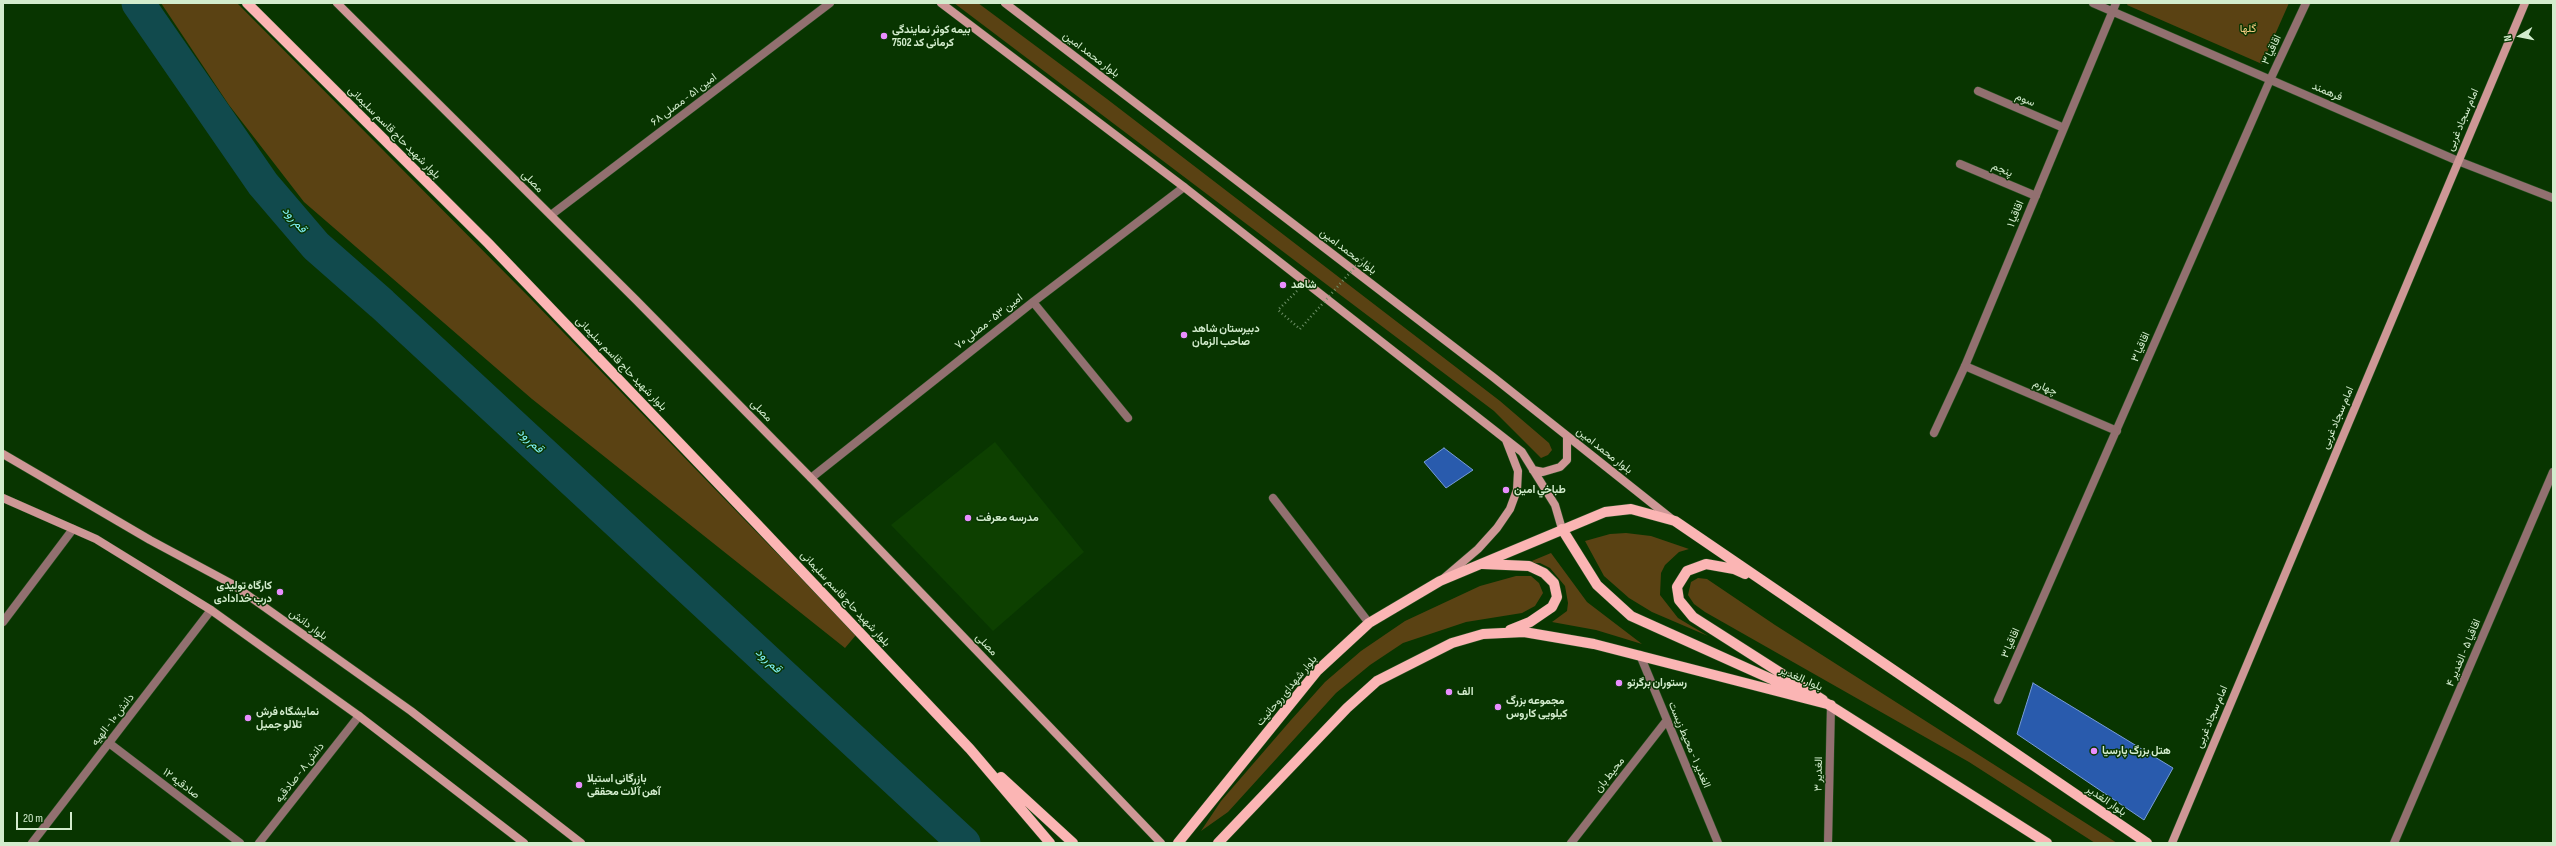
<!DOCTYPE html>
<meta charset="utf-8">
<style>
body{margin:0}
#map{position:relative;width:2556px;height:846px;overflow:hidden;background:#083500;font-family:"Sofia Sans Condensed",sans-serif}
canvas{display:block}
.frame{position:absolute;inset:0;border:4px solid #d3eccd;pointer-events:none}
.north{position:absolute;left:2500px;top:16px;width:40px;height:40px;-webkit-text-stroke:3px #083500;paint-order:stroke;rotate:260deg;font-size:11px;font-weight:700;line-height:16px;text-align:center;color:#d3eccd}
.north::after{content:'';display:block;margin:auto;width:14px;height:18px;background:#d3eccd;clip-path:polygon(50% 0,100% 100%,50% 72%,0 100%)}
.scale{position:absolute;left:16px;top:812px;width:56px;height:18px;box-sizing:border-box;border:2px solid #d3eccd;border-top:0;padding-left:5px;font-size:12px;line-height:14px;white-space:nowrap;color:#d3eccd;-webkit-text-stroke:3px #083500;paint-order:stroke}
</style>
<div id="map">
<canvas width="2556" height="846"></canvas>
<div class="frame"></div>
<div class="north">N</div>
<div class="scale">20 m</div>
</div>
<script>
const g = document.querySelector('canvas').getContext('2d');
g.lineJoin = 'round';
function paint(path, color) { g.fillStyle = color; g.fill(path, 'evenodd'); }
const shape = rows => new Path2D(rows.map(r => 'M' + r).join(''));
function stroke(path, color, width, dash) { g.strokeStyle = color; g.lineWidth = width; g.lineCap = dash ? 'butt' : 'round'; g.setLineDash(dash || []); g.stroke(path); }
function write(font, color, halo, rows, align = 'center') {
  g.font = font + ' "Sofia Sans Condensed",Vazirmatn,sans-serif'; g.lineWidth = 3; g.setLineDash([]); g.textBaseline = 'middle'; g.strokeStyle = halo; g.fillStyle = color; for (const [text, x, y, turn = 0] of rows) {
    g.save(); g.translate(x, y); g.rotate((+turn || 0) * Math.PI / 180); g.textAlign = isNaN(turn) ? turn : align; if (halo) g.strokeText(text, 0, 0); g.fillText(text, 0, 0); g.restore();
  }
}
paint(shape([
 [995,442,1084,552,993,631,891,525]
]), '#0d4000');
paint(shape([
 [161,3,237,3,532,300,856,635,845,648,532,399,304,202,229,105],
 [954,3,978,3,1107,99,1500,401,1549,443,1552,450,1548,455,1541,458,1494,411],
 [2128,3,2289,3,2262,64,2127,5],
 [1626,533,1651,536,1689,549,1679,552,1665,565,1661,573,1660,595,1678,618,1708,636,1652,612,1629,598,1604,576,1585,541,1610,534],
 [1551,553,1587,602,1642,644,1596,630,1552,622,1567,611,1568,603,1565,586,1550,568,1540,563,1527,563],
 [1516,576,1531,576,1539,583,1543,593,1535,606,1522,613,1466,622,1403,643,1370,665,1336,693,1228,812,1201,831,1221,801,1291,720,1325,682,1361,651,1405,621,1480,586],
 [1698,578,1707,579,1775,625,2117,843,2095,843,1969,762,1705,612,1694,604,1688,595,1691,582]
]), '#5a4213');
stroke(shape([
 [138,3,263,184,316,246,382,304,964,843]
]), '#114a4d', 33);
const building = shape([
 [1444,448,1473,470,1446,488,1424,462,1444,448],
 [2033,683,2173,768,2144,820,2017,734,2033,683]
]);
paint(building, '#295bad');
stroke(building, '#789dd8', 1);
const lane = shape([
 [1965,366,2117,431]
]);
const street = shape([
 [2093,3,2458,161,2553,198],
 [1978,91,2064,128],
 [1960,164,2036,196],
 [551,215,830,3],
 [1033,302,1128,418],
 [1934,433,1965,366,2116,3],
 [811,478,1033,302,1184,187],
 [1273,498,1369,623],
 [3,622,73,529],
 [1640,655,1718,843],
 [1998,700,2270,80,2306,3],
 [109,743,240,843],
 [32,843,211,610],
 [259,843,359,716],
 [1571,843,1667,720],
 [1828,843,1831,705],
 [2394,843,2553,472]
]);
const secondary = shape([
 [337,3,636,300,811,478,1161,843],
 [941,3,1184,187,1522,452,1555,505,1562,529],
 [1005,3,1493,377,1673,520],
 [3,454,150,540,232,584,411,711,581,843],
 [1533,470,1543,472,1560,467,1567,460,1567,436],
 [3,498,96,539,211,610,359,716,524,843],
 [1444,578,1478,549,1497,528,1510,509,1517,490,1518,471,1506,440],
 [2172,843,2525,3]
]);
const primary = shape([
 [247,3,488,243,757,524,970,749,1050,843],
 [1562,529,1597,585,1631,616,1800,692],
 [1483,564,1529,566,1544,573,1554,583,1557,597,1552,607,1530,622,1510,630],
 [1745,574,1734,569,1706,564,1687,571,1677,587,1679,600,1693,617,1823,700],
 [1826,703,2047,843],
 [1001,777,1073,843],
 [1178,843,1317,671,1369,623,1440,581,1605,512,1631,509,1675,521,2147,843],
 [1218,843,1347,708,1377,681,1452,643,1483,634,1524,632,1594,644,1831,705]
]);
stroke(lane, '#285221', 9);
stroke(street, '#285221', 9);
stroke(secondary, '#285221', 9);
stroke(primary, '#285221', 11);
stroke(shape([
 [1363,258,1375,268],
 [1297,291,1278,310,1300,329]
]), '#709269', 2.5, [1, 3]);
stroke(lane, '#927070', 8);
stroke(street, '#927070', 8);
stroke(secondary, '#ce9796', 8);
stroke(primary, '#fbb5b4', 10);
stroke(shape([
 [1300,329,1363,258]
]), '#709269', 2.5, [1, 3]);
for (const [x, y, r, color] of [
 [884,36,4,"#e98efe"],
 [1283,285,4,"#e98efe"],
 [1184,335,4,"#e98efe"],
 [1506,490,4,"#e98efe"],
 [968,518,4,"#e98efe"],
 [280,592,4,"#e98efe"],
 [1619,683,4,"#e98efe"],
 [1449,692,4,"#e98efe"],
 [1498,707,4,"#e98efe"],
 [248,718,4,"#e98efe"],
 [2094,751,4,"#e98efe"],
 [579,785,4,"#e98efe"]
]) { const dot = new Path2D(); dot.arc(x, y, r, 0, 2 * Math.PI); g.fillStyle = color; g.fill(dot); stroke(dot, '#083500', 1.5); }
write('11px', '#f9cd84', '#083500', [
 ["گلها",2248,29]
]);
write('bold 11px', '#d3eccd', '#083500', [
 ["بیمه کوثر نمایندگی",892,30],
 ["کرمانی کد 7502",892,43],
 ["شاهد",1291,285],
 ["دبیرستان شاهد",1192,329],
 ["صاحب الزمان",1192,342],
 ["طباخي امين",1514,490],
 ["مدرسه معرفت",976,518],
 ["کارگاه تولیدی",272,586,"right"],
 ["درب خدادادی",272,599,"right"],
 ["رستوران برگرتو",1627,683],
 ["الف",1457,692],
 ["مجموعه بزرگ",1506,701],
 ["کیلویی کاروس",1506,714],
 ["نمایشگاه فرش",256,712],
 ["تلالو جمیل",256,725],
 ["هتل بزرگ پارسیا",2102,751],
 ["بازرگانی استیلا",587,779],
 ["آهن آلات محققی",587,792]
], 'left');
write('11px', '#d3eccd', '#083500', [
 ["اقاقیا ۳",2272,50,-65],
 ["بلوار محمد امین",1091,55,37],
 ["فرهمند",2327,92,23],
 ["امین ۵۱ - مصلی ۶۸",684,100,-37],
 ["سوم",2025,100,23],
 ["امام سجاد غربی",2463,120,-67],
 ["بلوار شهید حاج قاسم سلیمانی",394,133,45],
 ["پنجم",2002,170,23],
 ["مصلی",532,182,45],
 ["اقاقیا ۱",2016,214,-68],
 ["بلوار محمد امین",1348,252,37],
 ["امین ۵۳ - مصلی ۷۰",989,322,-38],
 ["اقاقیا ۳",2141,347,-66],
 ["بلوار شهید حاج قاسم سلیمانی",621,364,46],
 ["چهارم",2045,388,23],
 ["مصلی",761,411,45],
 ["امام سجاد غربی",2338,418,-67],
 ["بلوار محمد امین",1604,451,38],
 ["بلوار شهید حاج قاسم سلیمانی",845,599,47],
 ["بلوار دانش",308,625,36],
 ["اقاقیا ۳",2011,643,-66],
 ["مصلی",986,645,46],
 ["اقاقیا ۵ - الغدیر ۴",2464,653,-67],
 ["بلوار الغدیر",1801,679,24],
 ["بلوار شهدای روحانیت",1287,691,-50],
 ["امام سجاد غربی",2212,717,-67],
 ["دانش ۱۰ - الهیه",113,720,-52],
 ["الغدیر ۱ - محیط زیست",1689,745,67],
 ["دانش ۸ - صادقیه",300,773,-52],
 ["الغدیر ۳",1819,774,-89],
 ["محیط بان",1610,775,-52],
 ["صادقیه ۱۲",181,784,37],
 ["بلوار الغدیر",2106,801,34]
]);
write('italic 12px', '#81f2f7', '#083500', [
 ["قم رود",294,220,49],
 ["قم رود",530,441,43],
 ["قم رود",768,661,43]
]);
</script>
